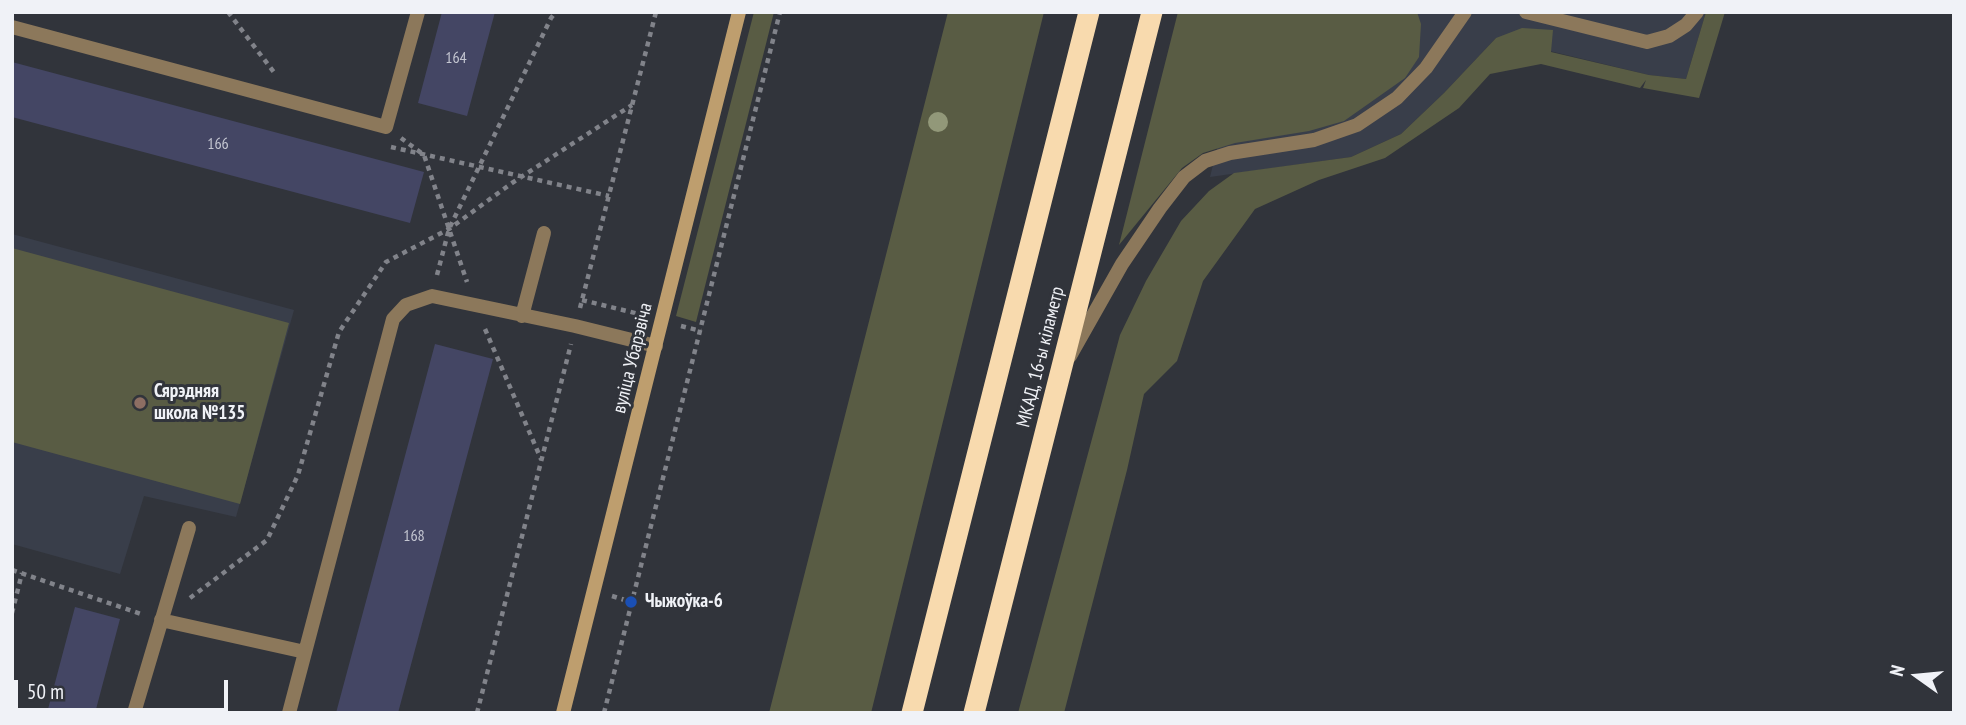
<!DOCTYPE html>
<meta charset="utf-8">
<style>
body{margin:0}
#map{position:relative;width:1966px;height:725px;overflow:hidden;background:#31343b;font-family:"PT Sans Narrow",sans-serif}
canvas{display:block}
.frame{position:absolute;inset:0;border:14px solid #f0f2f7;pointer-events:none}
.north{position:absolute;left:1882px;top:641px;width:70px;height:70px;-webkit-text-stroke:5px #31343b;paint-order:stroke;rotate:285deg;font-size:19px;font-weight:700;line-height:28px;text-align:center;color:#f0f2f7}
.north::after{content:'';display:block;margin:auto;width:24px;height:32px;background:#f0f2f7;clip-path:polygon(50% 0,100% 100%,50% 72%,0 100%)}
.scale{position:absolute;left:14px;top:680px;width:214px;height:32px;box-sizing:border-box;border:4px solid #f0f2f7;border-top:0;padding-left:9px;font-size:21px;line-height:24px;white-space:nowrap;color:#f0f2f7;-webkit-text-stroke:5px #31343b;paint-order:stroke}
</style>
<div id="map">
<canvas width="1966" height="725"></canvas>
<div class="frame"></div>
<div class="north">N</div>
<div class="scale">50 m</div>
</div>
<script>
const g = document.querySelector('canvas').getContext('2d');
g.lineJoin = 'round';
function paint(path, color) { g.fillStyle = color; g.fill(path, 'evenodd'); }
const shape = rows => new Path2D(rows.map(r => 'M' + r).join(''));
function stroke(path, color, width, dash) { g.strokeStyle = color; g.lineWidth = width; g.lineCap = dash ? 'butt' : 'round'; g.setLineDash(dash || []); g.stroke(path); }
function write(font, color, halo, rows, align = 'center') {
  g.font = font + ' "PT Sans Narrow",sans-serif'; g.lineWidth = 6; g.setLineDash([]); g.textBaseline = 'middle'; g.strokeStyle = halo; g.fillStyle = color; for (const [text, x, y, turn = 0] of rows) {
    g.save(); g.translate(x, y); g.rotate((+turn || 0) * Math.PI / 180); g.textAlign = isNaN(turn) ? turn : align; if (halo) g.strokeText(text, 0, 0); g.fillText(text, 0, 0); g.restore();
  }
}
paint(shape([
 [1251,12,1706,12,1686,79,1649,75,1496,38,1444,93,1401,134,1351,157,1210,177],
 [12,234,294,310,236,517,144,496,120,574,12,544]
]), '#393e4a');
paint(shape([
 [754,12,774,12,696,322,676,316],
 [948,12,1044,12,871,713,769,713],
 [1178,12,1417,12,1421,24,1419,57,1405,78,1344,121,1309,131,1235,143,1203,153,1182,168,1119,245],
 [1706,12,1725,12,1699,98,1643,88,1646,80,1640,88,1541,64,1490,74,1459,108,1385,158,1319,180,1255,209,1203,281,1177,361,1144,394,1127,470,1064,713,1018,713,1120,335,1146,281,1181,221,1209,191,1234,173,1351,157,1401,134,1444,93,1496,38,1522,28,1553,30,1551,52,1649,75,1686,79],
 [12,248,289,323,240,504,12,442]
]), '#595c44');
paint(shape([
 [442,12,495,12,467,116,418,103],
 [12,62,424,172,410,223,12,117],
 [435,344,493,359,398,713,336,713],
 [75,607,120,619,95,713,47,713]
]), '#444664');
stroke(shape([
 [228,12,276,75],
 [401,138,424,155,467,282],
 [391,147,609,196],
 [437,275,449,229,551,18,556,12],
 [582,300,643,315],
 [580,308,656,12],
 [681,326,701,331],
 [485,329,541,459],
 [12,570,144,615],
 [612,596,631,602],
 [190,598,267,540,298,475,339,332,386,262,449,229,512,183,632,105],
 [12,613,22,573],
 [477,713,571,344],
 [604,713,780,12]
]), '#81838a', 4.5, [5, 5]);
stroke(shape([
 [1526,12,1647,42,1669,36,1686,25,1697,12],
 [12,27,386,127,418,12],
 [522,316,544,233],
 [1070,356,1122,264,1160,208,1184,177,1205,161,1230,153,1314,140,1357,125,1397,98,1426,68,1465,12],
 [161,620,305,652],
 [134,713,189,528],
 [289,713,393,319,406,305,432,296,575,326,656,346]
]), '#8c785b', 14);
stroke(shape([
 [563,713,739,12]
]), '#be9e6e', 14);
stroke(shape([
 [912,713,1089,12],
 [974,713,1152,12]
]), '#f8daae', 21);
g.fillStyle = '#929879';
for (const [x, y] of [
 [938,122]
]) { g.beginPath(); g.arc(x, y, 10, 0, 2 * Math.PI); g.fill(); }
for (const [x, y, r, color] of [
 [140,403,7,"#8d6e63"],
 [631,602,7,"#1a4fb4"]
]) { const dot = new Path2D(); dot.arc(x, y, r, 0, 2 * Math.PI); g.fillStyle = color; g.fill(dot); stroke(dot, '#31343b', 2.5); }
write('16px', '#c5c7d2', null, [
 ["164",456,58],
 ["166",218,144],
 ["168",414,536]
]);
write('19px', '#f0f2f7', '#31343b', [
 ["МКАД, 16-ы кіламетр",1041,357,-76],
 ["вуліца Убарэвіча",633,358,-76]
]);
write('bold 19px', '#f0f2f7', '#31343b', [
 ["Сярэдняя",154,392],
 ["школа №135",154,414],
 ["Чыжоўка-6",645,602]
], 'left');
</script>
